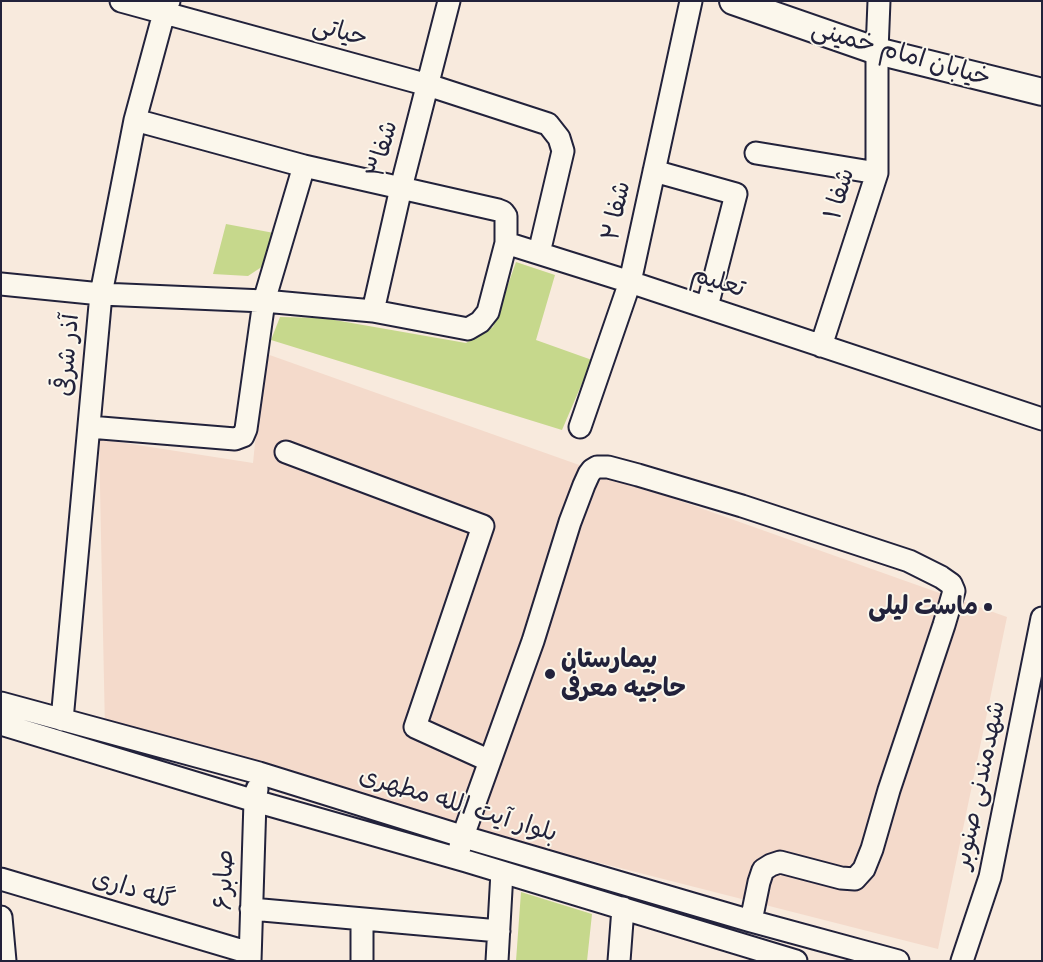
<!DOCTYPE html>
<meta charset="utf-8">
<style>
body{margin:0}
#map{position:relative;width:1043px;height:962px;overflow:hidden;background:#f8eadd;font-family:Caveat,sans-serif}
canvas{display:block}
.frame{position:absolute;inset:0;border:2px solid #22223b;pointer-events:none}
</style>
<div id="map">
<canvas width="1043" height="962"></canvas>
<div class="frame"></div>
</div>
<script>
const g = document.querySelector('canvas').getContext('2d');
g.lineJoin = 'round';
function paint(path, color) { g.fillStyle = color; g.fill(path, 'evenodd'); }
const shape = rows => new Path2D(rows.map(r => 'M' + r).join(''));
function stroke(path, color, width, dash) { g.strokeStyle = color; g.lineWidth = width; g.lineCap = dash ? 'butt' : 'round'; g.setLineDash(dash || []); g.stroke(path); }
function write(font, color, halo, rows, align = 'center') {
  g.font = font + ' Caveat,"Playpen Sans Arabic",sans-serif'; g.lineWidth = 4; g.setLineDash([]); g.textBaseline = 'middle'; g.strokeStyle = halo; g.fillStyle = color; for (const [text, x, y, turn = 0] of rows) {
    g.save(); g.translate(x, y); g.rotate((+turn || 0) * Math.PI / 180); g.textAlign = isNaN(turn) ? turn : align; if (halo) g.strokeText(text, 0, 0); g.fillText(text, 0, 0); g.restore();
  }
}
paint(shape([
 [264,353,1007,617,938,949,467,829,105,730,99,439,253,463]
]), '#f4dacb');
paint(shape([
 [226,224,274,233,263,266,248,276,213,274],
 [516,262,555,275,536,340,592,360,562,430,271,340,280,317,323,318,466,343,493,327],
 [521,892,592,914,587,961,516,961]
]), '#c6d88c');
const minor = shape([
 [121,1,428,85,548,124,559,138,563,151,539,253],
 [135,120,304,166,498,210,503,212,506,216,506,243,630,282,1042,419],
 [756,153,877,173],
 [654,171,736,194,707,307],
 [1,284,101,294,264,301,373,311,468,329,480,322,488,312,506,243],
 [373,311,401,188,449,1],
 [821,346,877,173,877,51,879,1],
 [89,427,235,439,243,436,246,429,264,301,304,166],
 [580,427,630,282,691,1],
 [286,452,483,526,415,727,490,761],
 [1,703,259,773,471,839,751,921,898,961],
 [62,720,101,294,135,120,164,13,169,1],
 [1,724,255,801,466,861,796,961],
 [457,858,463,836,533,641,570,522,584,485,589,474,592,470,597,467,608,467,638,475,742,506,909,561,941,577,951,584,954,591,944,625,889,790,872,849,864,869,855,879,841,878,780,862,771,865,763,870,759,882,751,921],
 [1,879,250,953],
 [251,909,499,931],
 [1,917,5,961],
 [250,961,255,801,257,789],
 [362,961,362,919],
 [497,961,502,872],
 [619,961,623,908],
 [962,961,990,877,1042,618]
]);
const major = shape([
 [733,1,877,51,1042,92]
]);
stroke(minor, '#22223b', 25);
stroke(major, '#22223b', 30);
stroke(minor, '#fbf7ec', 21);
stroke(major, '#fbf7ec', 26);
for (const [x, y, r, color] of [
 [988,607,5,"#22223b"],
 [550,674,6,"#22223b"]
]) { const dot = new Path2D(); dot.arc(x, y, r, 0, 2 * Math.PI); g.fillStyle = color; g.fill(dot); stroke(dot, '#fbf7ec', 2); }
write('25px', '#22223b', '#fbf7ec', [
 ["حیاتی",340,32,15],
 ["خیابان امام خمینی",901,54,16],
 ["شفا۳",383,149,-75],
 ["شفا ۱",840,194,-74],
 ["شفا ۲",617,211,-78],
 ["تعلیم",718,282,18],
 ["آذر شرقی",68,355,-85],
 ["شهدمندنی صنوبر",980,785,-78],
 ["بلوار آیت الله مطهری",458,805,17],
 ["صابر۶",225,880,-88],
 ["گله داری",133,890,17]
]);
write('bold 25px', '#22223b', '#fbf7ec', [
 ["ماست لیلی",978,607],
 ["بیمارستان",561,660,"left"],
 ["حاجیه معرفی",561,689,"left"]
], 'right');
</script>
